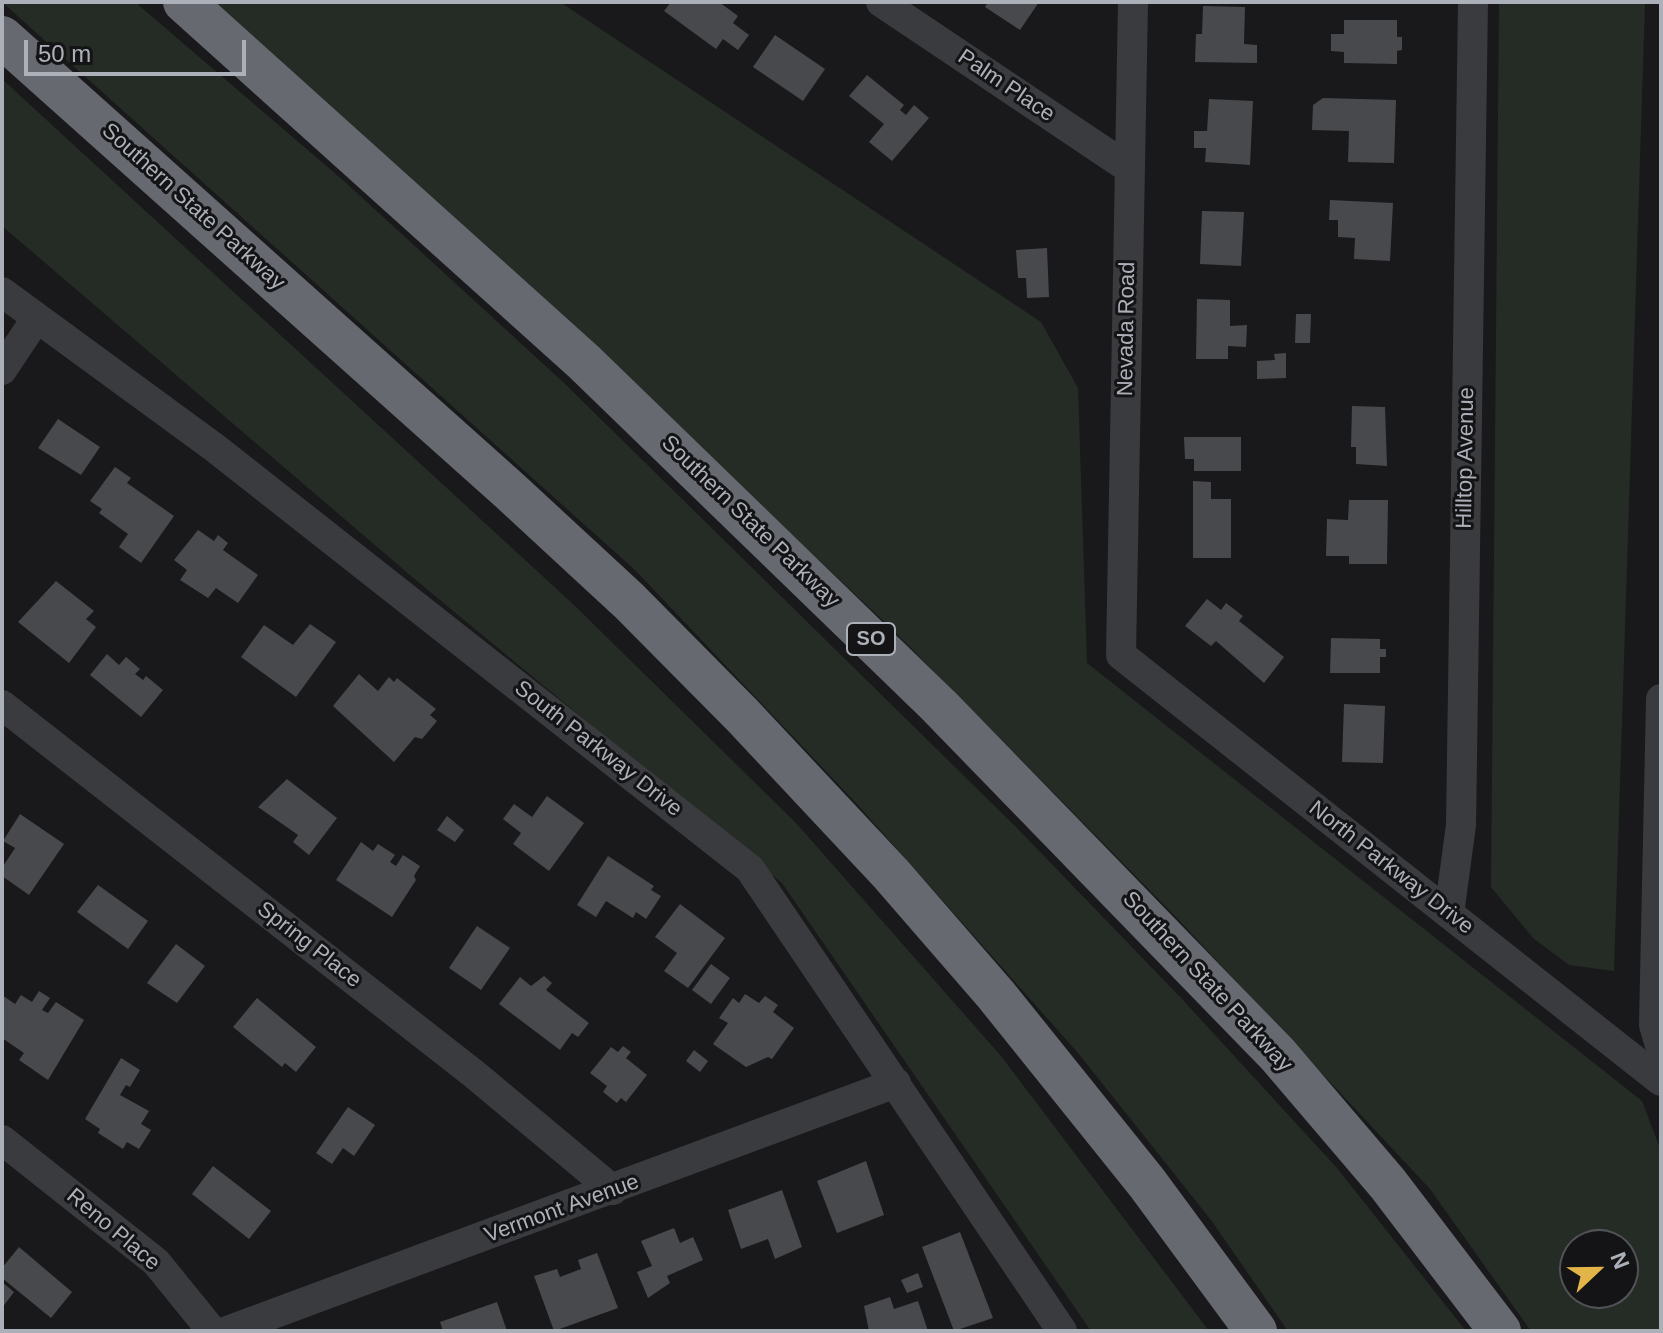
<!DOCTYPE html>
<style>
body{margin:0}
#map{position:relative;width:1663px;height:1333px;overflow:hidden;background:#19191b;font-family:Helvetica,sans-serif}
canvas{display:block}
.frame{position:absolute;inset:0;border:4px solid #acb0b9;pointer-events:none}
.north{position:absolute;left:1559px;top:1229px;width:80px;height:80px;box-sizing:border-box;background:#141416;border:2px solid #515257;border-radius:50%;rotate:68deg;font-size:22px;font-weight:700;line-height:32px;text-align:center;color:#acb0b9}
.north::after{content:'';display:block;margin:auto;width:28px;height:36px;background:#e3b548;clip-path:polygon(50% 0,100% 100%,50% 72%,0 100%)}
.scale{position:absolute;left:24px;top:40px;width:222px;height:36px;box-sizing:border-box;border:4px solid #acb0b9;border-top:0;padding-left:10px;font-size:24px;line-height:28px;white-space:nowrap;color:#acb0b9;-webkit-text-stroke:6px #141416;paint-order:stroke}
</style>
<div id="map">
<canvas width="1663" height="1333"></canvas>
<div class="frame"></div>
<div class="north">N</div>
<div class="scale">50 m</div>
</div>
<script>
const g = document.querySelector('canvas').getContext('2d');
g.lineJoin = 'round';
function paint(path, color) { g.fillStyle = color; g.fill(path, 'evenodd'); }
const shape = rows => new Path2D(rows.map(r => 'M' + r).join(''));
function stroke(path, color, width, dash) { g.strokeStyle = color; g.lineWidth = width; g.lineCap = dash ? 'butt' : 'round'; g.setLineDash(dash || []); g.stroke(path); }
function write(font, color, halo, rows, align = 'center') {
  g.font = font + ' Helvetica,sans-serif'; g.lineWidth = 6; g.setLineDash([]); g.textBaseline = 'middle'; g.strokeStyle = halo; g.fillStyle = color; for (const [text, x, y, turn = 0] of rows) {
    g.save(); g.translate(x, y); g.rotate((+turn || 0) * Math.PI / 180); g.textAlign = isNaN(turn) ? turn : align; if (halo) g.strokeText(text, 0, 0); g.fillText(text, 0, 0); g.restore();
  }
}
paint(shape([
 [2,2,135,2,345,182,563,382,1016,827,1182,999,1337,1168,1466,1331,1288,1331,1211,1220,1078,1053,856,803,635,570],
 [210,2,560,2,1041,322,1078,388,1087,663,1642,1101,1661,1151,1661,1331,1531,1331,1430,1189,1176,917,892,629,618,371],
 [1575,1245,1623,1245,1623,1293,1575,1293],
 [1499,2,1645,2,1614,971,1569,965,1533,938,1491,887],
 [2,79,574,605,796,823,1001,1056,1209,1331,1091,1331,782,883,417,581,2,226]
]), '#252c26');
paint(shape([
 [671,2,719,2,738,16,733,23,749,35,738,50,723,39,716,49,664,11],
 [988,2,1039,2,1020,30,985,7],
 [1203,6,1245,7,1244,44,1257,45,1257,63,1195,62,1196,34,1202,34],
 [1344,20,1397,20,1397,37,1402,37,1402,50,1397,51,1397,64,1344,63,1344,52,1331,51,1331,34,1344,34],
 [775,35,825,69,803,101,753,67],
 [867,75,904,105,900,110,906,115,914,105,929,118,892,161,869,142,884,124,849,96],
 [1323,98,1396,100,1394,163,1348,162,1349,131,1312,130,1313,105],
 [1209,99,1253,101,1250,165,1205,162,1206,148,1194,148,1194,131,1207,131],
 [1330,200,1393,203,1390,261,1354,259,1355,238,1338,237,1338,220,1329,220],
 [1202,211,1244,212,1241,266,1200,264],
 [1047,248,1049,297,1027,298,1026,278,1018,278,1016,250],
 [1197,299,1230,300,1230,326,1247,325,1246,347,1228,346,1228,359,1196,359],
 [1296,314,1311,314,1310,343,1295,343],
 [1286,353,1286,378,1257,379,1257,361,1275,360,1274,354],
 [1352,406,1385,407,1387,466,1356,464,1356,447,1351,447],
 [58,419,100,447,81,475,38,448],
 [1184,437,1241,437,1241,471,1194,471,1194,459,1185,459],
 [115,467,131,478,127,483,174,516,141,563,119,547,128,534,99,513,102,509,90,501],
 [1193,481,1211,482,1211,499,1231,499,1231,558,1193,558],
 [1349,500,1388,500,1387,564,1349,564,1349,556,1326,556,1327,519,1348,520],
 [198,530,214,541,218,535,228,543,223,550,258,575,238,603,216,588,208,598,180,580,187,570,174,560],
 [56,581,94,611,86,619,96,627,69,663,18,622],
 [1207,599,1221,610,1226,603,1243,616,1239,621,1284,657,1264,683,1216,641,1211,646,1185,626],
 [310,624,336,642,296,697,241,657,264,625,293,645],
 [1331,638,1380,639,1380,649,1386,649,1386,657,1380,657,1380,673,1330,673],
 [107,654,119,665,126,657,140,669,135,674,143,680,146,676,163,690,141,717,90,675],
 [359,674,378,691,389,677,394,682,397,678,436,709,430,715,437,721,422,739,415,737,394,762,333,706],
 [1344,704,1385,706,1383,763,1342,762],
 [287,779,337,818,309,855,293,842,298,835,258,807],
 [547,796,584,823,549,871,513,844,521,833,503,819,514,804,532,817],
 [20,814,64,844,29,895,2,876,2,868,15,848,3,841],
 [447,816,464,830,455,842,437,830],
 [361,842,373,851,378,844,395,855,390,862,396,866,403,855,420,866,414,876,416,880,392,917,336,880],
 [608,856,654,886,651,890,661,896,646,919,636,912,633,918,606,901,596,917,577,905],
 [98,885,148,921,128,949,77,912],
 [680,904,725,938,688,988,664,971,677,953,655,937],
 [477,926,510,948,481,990,449,968],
 [176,944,205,966,177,1003,147,983],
 [711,964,730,978,711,1004,692,990],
 [544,976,552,983,546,990,589,1023,578,1037,572,1033,560,1050,499,1004,520,977,531,986],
 [39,991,50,998,42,1010,48,1013,56,1002,84,1020,48,1080,19,1060,24,1053,2,1038,2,995,15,1004,21,995,32,1002],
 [745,994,759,1003,765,996,778,1005,773,1012,794,1028,772,1059,768,1057,746,1067,713,1044,728,1023,719,1018,733,998,739,1003],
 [257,998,316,1047,296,1072,285,1063,282,1067,233,1027],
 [623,1046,631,1052,626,1058,647,1075,626,1102,621,1098,617,1103,603,1092,607,1086,590,1073,611,1047,618,1052],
 [694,1050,708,1061,700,1072,686,1061],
 [121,1058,140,1070,130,1087,126,1085,120,1095,149,1111,141,1124,151,1130,139,1149,127,1142,123,1149,98,1133,100,1129,85,1119],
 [348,1107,375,1125,354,1156,343,1148,332,1164,316,1153],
 [866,1161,884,1215,837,1233,817,1181],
 [213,1166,271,1211,249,1239,192,1194],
 [782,1190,802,1247,775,1259,768,1239,741,1249,728,1210],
 [674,1228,680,1243,693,1237,703,1260,667,1276,670,1283,648,1298,637,1272,652,1266,641,1241],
 [960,1232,993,1318,954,1331,922,1247],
 [19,1247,72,1292,51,1318,2,1278,2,1268],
 [597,1253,618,1308,554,1331,534,1276,557,1269,560,1277,581,1269,578,1260],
 [918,1273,923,1287,907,1293,901,1280],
 [2,1282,14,1292,2,1308],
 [890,1297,894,1309,918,1301,928,1331,869,1331,864,1306],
 [497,1302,507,1331,443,1331,440,1322]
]), '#48494d');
stroke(shape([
 [881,2,1130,169],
 [1133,2,1121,655,1661,1081],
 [2,292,215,448,750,869,1062,1331],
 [2,370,36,319],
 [1661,699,1654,1025,1661,1049],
 [2,705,474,1074,613,1190],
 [1449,914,1461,825,1473,2],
 [2,1140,156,1262,212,1331],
 [227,1331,896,1083]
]), '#3a3b3f', 30);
stroke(shape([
 [184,2,584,362,939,706,1278,1055,1388,1184,1500,1331],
 [2,37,510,491,629,601,742,715,891,874,996,995,1147,1183,1256,1331]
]), '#666970', 42);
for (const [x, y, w] of [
 [871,639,48]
]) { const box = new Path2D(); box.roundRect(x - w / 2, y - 16, w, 32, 6); g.fillStyle = '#141416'; g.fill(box); stroke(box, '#acb0b9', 2); }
write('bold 20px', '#acb0b9', null, [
 ["SO",871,639]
]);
write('22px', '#acb0b9', '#141416', [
 ["Palm Place",1006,86,34],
 ["Southern State Parkway",193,207,42],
 ["Nevada Road",1127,329,-89],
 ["Hilltop Avenue",1466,458,-89],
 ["Southern State Parkway",750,522,44],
 ["South Parkway Drive",598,749,38],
 ["North Parkway Drive",1391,868,38],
 ["Spring Place",309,945,38],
 ["Southern State Parkway",1207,982,47],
 ["Vermont Avenue",562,1209,-20],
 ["Reno Place",113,1230,40]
]);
</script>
